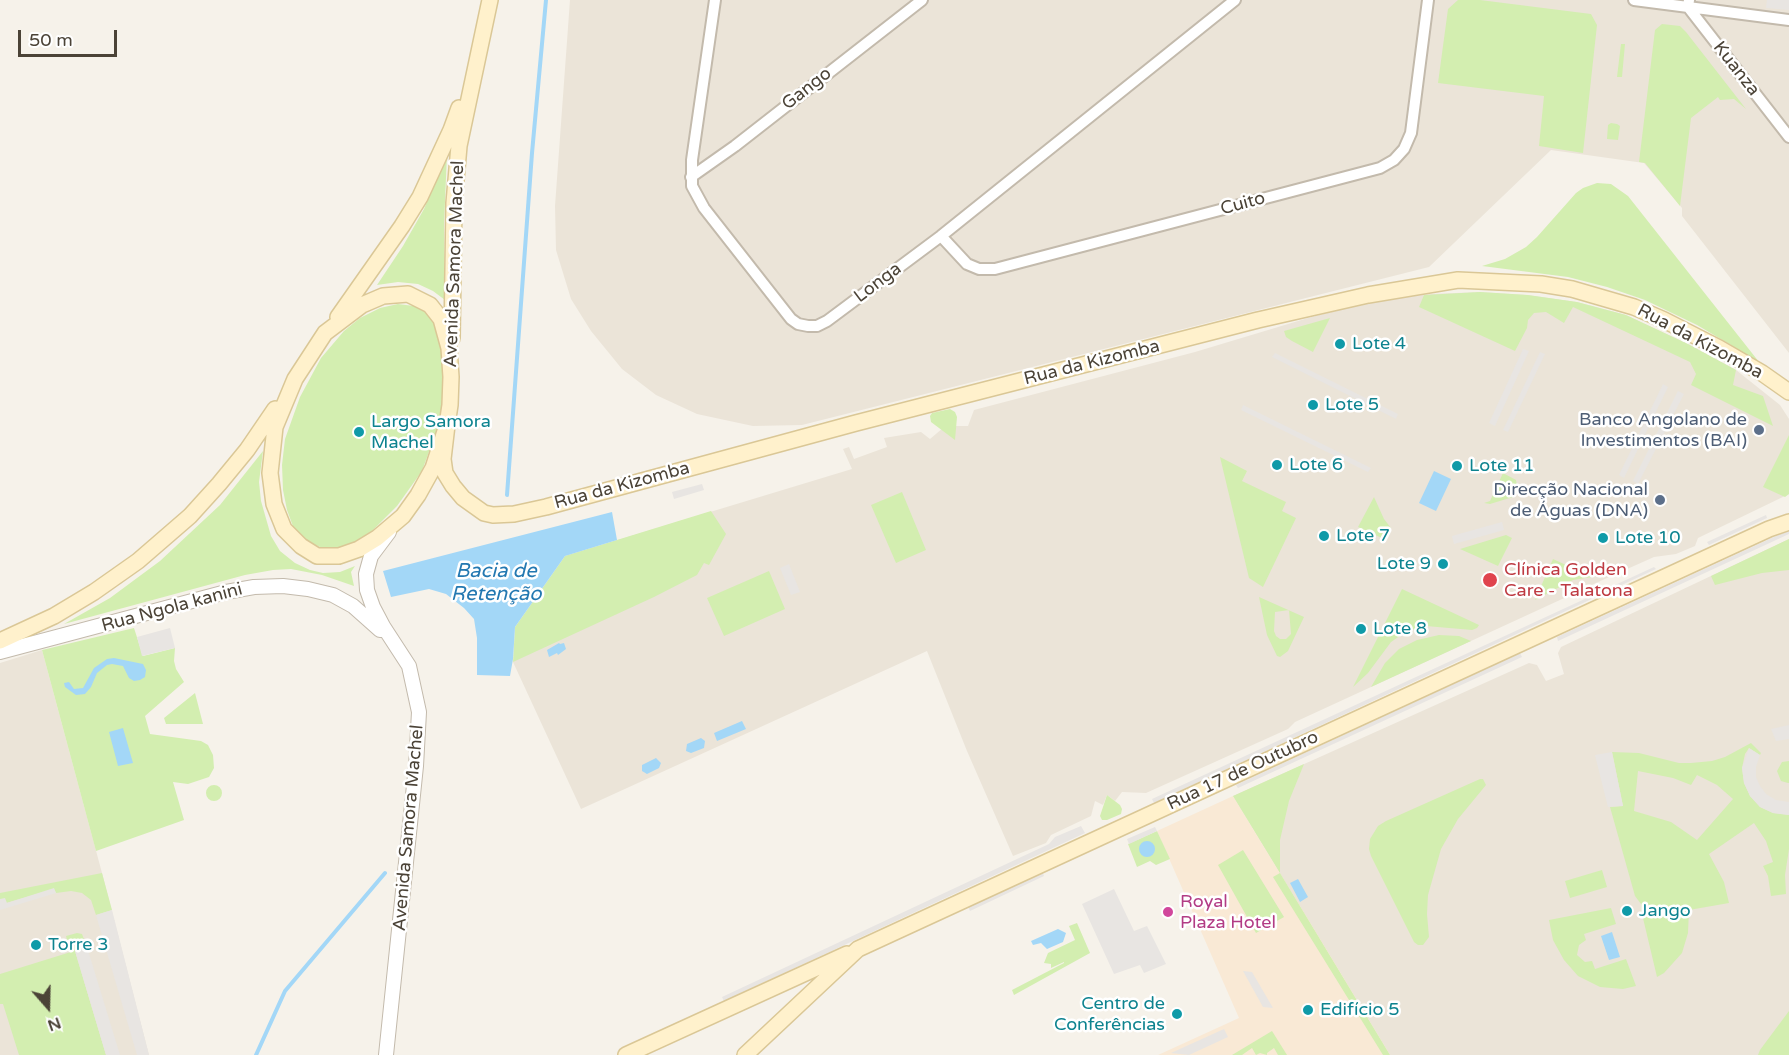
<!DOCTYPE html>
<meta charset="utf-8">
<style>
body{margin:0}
#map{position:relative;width:1789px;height:1055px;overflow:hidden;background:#f6f2ea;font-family:"Varela Round",sans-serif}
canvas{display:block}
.north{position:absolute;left:18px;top:977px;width:60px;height:60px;-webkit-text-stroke:4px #fff;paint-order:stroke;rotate:160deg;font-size:16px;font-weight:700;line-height:24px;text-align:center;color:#4b4337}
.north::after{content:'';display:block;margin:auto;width:21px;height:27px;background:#4b4337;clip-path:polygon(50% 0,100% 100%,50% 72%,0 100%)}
.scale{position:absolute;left:18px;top:30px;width:99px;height:27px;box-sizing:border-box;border:3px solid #4b4337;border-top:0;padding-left:8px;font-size:18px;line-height:21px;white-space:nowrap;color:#4b4337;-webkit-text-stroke:4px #fff;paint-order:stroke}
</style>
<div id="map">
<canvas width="1789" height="1055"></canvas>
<div class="north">N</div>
<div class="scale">50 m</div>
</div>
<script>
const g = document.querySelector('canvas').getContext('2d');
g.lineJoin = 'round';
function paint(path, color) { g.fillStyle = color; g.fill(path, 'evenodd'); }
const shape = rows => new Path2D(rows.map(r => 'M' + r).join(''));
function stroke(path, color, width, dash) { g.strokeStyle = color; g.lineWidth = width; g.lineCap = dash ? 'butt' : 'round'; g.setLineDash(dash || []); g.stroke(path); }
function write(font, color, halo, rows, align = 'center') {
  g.font = font + ' "Varela Round",sans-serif'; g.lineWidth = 5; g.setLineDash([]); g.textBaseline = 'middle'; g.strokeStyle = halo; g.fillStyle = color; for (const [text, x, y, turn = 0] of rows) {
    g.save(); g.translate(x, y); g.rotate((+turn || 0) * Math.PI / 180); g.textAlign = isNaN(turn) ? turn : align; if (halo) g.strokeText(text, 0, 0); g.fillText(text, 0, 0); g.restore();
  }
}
paint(shape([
 [570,0,1789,0,1789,353,1682,216,1682,208,1644,163,1551,150,1429,267,802,425,753,426,697,414,656,395,622,369,591,331,571,299,556,250,555,206],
 [1480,292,1527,295,1577,302,1626,315,1688,344,1736,370,1780,405,1789,419,1789,494,1698,538,1695,546,1676,554,1654,557,1587,587,1577,589,1573,594,1295,722,1288,729,1146,793,1122,792,1115,801,1107,795,1103,805,1095,801,1091,816,1051,835,1046,843,1013,856,967,751,927,651,581,809,513,662,565,556,852,469,843,449,849,447,854,459,887,447,884,438,921,432,930,439,943,428,949,430,955,426,968,426,974,410,1195,352,1308,318,1351,307,1389,299,1431,294],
 [1789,539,1789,1055,1390,1055,1233,796,1529,663,1537,665,1546,681,1564,674,1558,653,1561,647],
 [42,650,102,873,149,1055,0,1055,0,663]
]), '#ebe4d8');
paint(shape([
 [1233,796,1325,947,1390,1055,1158,1055,1239,1018,1157,831]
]), '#f9e9d5');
paint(shape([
 [1458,0,1480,0,1591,14,1597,25,1583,153,1539,146,1544,96,1438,83,1448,9],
 [1662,24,1680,26,1686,32,1746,109,1734,99,1720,100,1718,97,1691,118,1680,206,1645,163,1639,162,1655,30],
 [1621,44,1625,44,1622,77,1617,77],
 [1611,123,1617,124,1620,126,1618,140,1607,139,1608,125],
 [447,154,444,225,445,300,433,291,418,284,398,282,377,285,403,246,424,209],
 [1597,183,1611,184,1628,196,1763,367,1731,345,1697,325,1645,300,1607,287,1568,277,1482,266,1505,259,1526,247,1537,237,1576,193,1583,188],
 [1480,292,1528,295,1577,302,1626,315,1688,344,1736,370,1733,385,1763,396,1773,426,1691,385,1696,374,1690,362,1573,307,1564,323,1546,312,1534,313,1528,320,1527,328,1515,351,1419,307,1424,295],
 [398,304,414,306,426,310,434,321,446,364,442,411,436,432,422,471,397,506,367,536,347,546,325,549,306,541,294,529,287,510,283,490,282,465,285,439,300,397,321,358,344,331,360,318,380,308],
 [1330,318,1313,352,1292,341,1286,337,1284,331],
 [950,409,955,412,957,417,955,440,931,422,930,416,932,413],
 [1789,435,1789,494,1785,497,1763,487],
 [263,451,259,482,261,501,271,536,280,551,295,563,310,570,323,573,340,572,355,566,351,572,354,586,322,575,291,569,273,570,245,575,64,624,110,598,160,561,220,505],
 [1220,457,1247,471,1242,481,1286,502,1282,511,1296,518,1263,587,1249,578],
 [1503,473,1516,480,1518,491,1513,497,1490,504,1484,503,1490,501],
 [902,492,926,550,896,563,871,505],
 [1374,497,1384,519,1391,528,1386,540,1358,527],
 [711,511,726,534,709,565,704,563,697,575,654,597,513,662,515,627,565,556],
 [1506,535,1512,538,1498,566,1460,549],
 [1789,539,1789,570,1762,573,1715,585,1711,576],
 [1553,559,1592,577,1573,580,1535,600],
 [769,571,785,609,724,636,707,598],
 [1402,589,1479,625,1477,628,1472,630,1426,626,1407,631,1391,642,1368,673,1353,687],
 [1259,597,1304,617,1288,651,1280,657,1277,656,1267,635],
 [1289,610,1291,634,1286,639,1280,639,1276,636,1274,631,1275,612],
 [134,628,143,656,175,648,174,661,176,669,184,682,145,716,150,734,201,741,208,745,213,755,214,768,209,777,188,784,173,782,184,820,96,851,42,650],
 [1439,635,1459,636,1471,641,1371,687,1385,663,1399,649,1417,640],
 [195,693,203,724,166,724,164,718],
 [1751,743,1761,753,1760,755,1749,748,1745,754,1742,768,1744,783,1750,796,1760,807,1773,813,1789,815,1789,849,1785,875,1786,894,1771,896,1768,876,1763,866,1773,862,1766,841,1754,823,1709,854,1724,882,1729,903,1689,910,1688,933,1682,953,1664,973,1657,977,1642,914,1641,904,1635,896,1610,807,1623,806,1612,752,1639,753,1679,763,1691,763,1712,761,1725,757],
 [1638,771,1673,778,1691,785,1697,775,1717,785,1733,799,1697,840,1671,822,1634,811],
 [1789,761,1789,783,1788,783,1781,781,1777,771,1782,762],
 [1304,764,1289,801,1280,840,1280,873,1390,1055,1383,1055,1273,877,1280,873,1233,796],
 [1480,779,1483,779,1486,785,1458,819,1441,849,1428,895,1427,914,1429,937,1423,945,1418,945,1414,942,1371,856,1369,849,1370,839,1378,826,1386,821],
 '206 793a8 8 0 1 1 16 0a8 8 0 1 1-16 0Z',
 [1107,795,1120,805,1122,809,1121,814,1107,820,1102,820,1100,816],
 [1157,831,1170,859,1156,865,1150,861,1137,867,1128,844],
 [1243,850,1284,917,1256,933,1218,865],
 [1602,870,1607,887,1570,898,1565,881],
 [102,873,112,910,96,915,91,900,82,893,71,891,56,893,54,889,6,903,0,899,0,893],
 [1611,908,1616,924,1584,934,1586,940,1579,945,1577,955,1585,962,1592,961,1595,969,1626,959,1636,986,1623,989,1600,987,1578,976,1564,960,1553,940,1549,920],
 [1077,923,1090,953,1014,995,1012,990,1064,963,1064,962,1051,968,1051,964,1044,963,1048,953,1075,940,1069,926],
 [77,933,82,934,87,947,75,951,106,1055,19,1055,3,1004,0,1004,0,974,74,951,71,939,67,940,66,936],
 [1789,1011,1789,1055,1758,1055,1760,1050],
 [1272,1031,1287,1055,1278,1055,1274,1048,1267,1053,1267,1055,1260,1053,1256,1055,1252,1048,1242,1055,1232,1055]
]), '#d3eeb0');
paint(shape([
 [1767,0,1789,0,1789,10,1766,8],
 [1523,349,1529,351,1495,426,1489,423],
 [1540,352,1545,354,1508,432,1503,430],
 [1275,353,1398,414,1396,419,1272,357],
 [1663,384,1668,387,1624,478,1619,475],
 [1678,391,1684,394,1638,484,1633,481],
 [1243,405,1371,468,1368,472,1241,410],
 [702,484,704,490,674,499,672,492],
 [1766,515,1767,518,1709,545,1707,542],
 [1502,522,1504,530,1454,544,1452,536],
 [1789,530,1789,534,1558,641,1557,637],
 [789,564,800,592,791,595,780,568],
 [1654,567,1656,569,1154,803,1152,799],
 [170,628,175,648,142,656,137,637],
 [1520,653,1522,657,1238,788,1236,785],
 [1789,725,1789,739,1776,741,1771,729],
 [1749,748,1760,755,1756,767,1756,777,1760,786,1766,794,1776,800,1789,802,1789,815,1773,813,1760,807,1750,796,1744,783,1742,768],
 [1612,752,1623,806,1608,807,1595,755],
 [1081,826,1085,833,724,1001,722,997,1049,844,1055,837],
 [1155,827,1157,831,1129,844,1127,839],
 [1042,871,1044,876,970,911,967,905],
 [54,888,56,893,0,910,0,899,5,898,7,903],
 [1114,889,1134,931,1147,926,1166,964,1144,973,1140,965,1114,974,1082,904],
 [112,910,149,1055,137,1055,96,915],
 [87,947,120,1055,106,1055,75,951],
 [1243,971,1252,972,1273,1008,1263,1007],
 [1224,1029,1228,1037,1189,1055,1171,1053]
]), '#e8e5e2');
paint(shape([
 [1434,471,1451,479,1436,511,1419,503],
 [612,512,617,540,565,556,515,627,513,659,510,676,477,675,477,638,474,619,464,608,446,594,429,589,391,597,383,571],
 [559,643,560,644,564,643,566,649,558,655,557,653,549,657,547,650],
 [114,658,143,664,146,670,145,677,140,680,134,681,129,678,123,666,112,664,107,665,97,673,91,687,85,694,76,695,65,687,64,683,69,682,74,689,83,688,94,668,107,659],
 [742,721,746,729,717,741,714,733],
 [123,728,133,763,118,766,109,732],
 [701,738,705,741,704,748,691,753,686,751,687,744],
 [656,758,661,763,659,768,647,774,642,771,642,765],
 '1139 849a8 8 0 1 1 16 0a8 8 0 1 1-16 0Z',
 [1298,879,1308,897,1300,902,1290,883],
 [1058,929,1066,933,1063,942,1047,949,1041,943,1033,945,1031,941],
 [1612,932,1620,957,1609,960,1601,936]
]), '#a3d7f7');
stroke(shape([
 [507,495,532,153,546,0],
 [256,1055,285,991,385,873]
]), '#a3d7f7', 4);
const minor = shape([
 [715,0,692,160,692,186,704,208,791,319,798,324,808,326,817,326,827,321,941,236,1235,0],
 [1634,0,1789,20],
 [1689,0,1688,7,1789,137],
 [691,177,735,146,922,0],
 [941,236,967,264,979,269,995,269,1380,168,1394,160,1404,149,1411,133,1428,0]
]);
const tertiary = shape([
 [0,652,226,592,254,587,283,586,308,589,333,595,353,606,380,630],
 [386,1055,416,766,419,712,409,666,383,626,373,607,367,590,366,574,371,556,389,532]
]);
const secondary = shape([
 [408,294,430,305,441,319,449,348,451,377,450,405,447,425,433,468,418,495,403,516,377,538,359,549,339,556,317,556,301,546,284,529,274,504,270,473,275,427,295,379,325,333,362,305,383,296,408,294],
 [338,317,402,226,420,197,451,130,459,108],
 [452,338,454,203,459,146,490,0],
 [447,425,443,459,445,473,453,486,463,498,484,513,493,515,514,514,546,507,856,423,1258,320,1368,295,1458,280,1541,284,1572,289,1634,307,1664,320,1719,348,1762,373,1789,392],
 [0,641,54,616,94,592,138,561,190,516,219,484,247,450,275,409],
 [626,1055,847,954],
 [745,1055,858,949,1769,529,1789,522]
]);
stroke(minor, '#c3baac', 14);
stroke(tertiary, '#c3baac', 16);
stroke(secondary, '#dac796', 18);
stroke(minor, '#fff', 10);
stroke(tertiary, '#fff', 14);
stroke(secondary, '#fff1cc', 15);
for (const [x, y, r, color] of [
 [1340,344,6,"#0f9aa8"],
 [1313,405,6,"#0f9aa8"],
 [1759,430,6,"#5c6f8a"],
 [359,432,6,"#0f9aa8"],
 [1277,465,6,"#0f9aa8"],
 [1457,466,6,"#0f9aa8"],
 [1660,500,6,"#5c6f8a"],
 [1324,536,6,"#0f9aa8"],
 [1603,538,6,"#0f9aa8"],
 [1443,564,6,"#0f9aa8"],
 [1490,580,8,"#e0444e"],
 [1361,629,6,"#0f9aa8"],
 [1627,911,6,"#0f9aa8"],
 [1168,912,6,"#d1479c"],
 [36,945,6,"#0f9aa8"],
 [1308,1010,6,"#0f9aa8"],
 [1177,1014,6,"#0f9aa8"]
]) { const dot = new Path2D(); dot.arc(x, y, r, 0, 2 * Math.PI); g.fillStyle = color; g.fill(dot); stroke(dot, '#fff', 2); }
write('18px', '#4b4337', '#fff', [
 ["Kuanza",1736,69,52],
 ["Gango",807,89,-38],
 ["Cuito",1243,204,-15],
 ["Avenida Samora Machel",455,264,-88],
 ["Longa",878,283,-37],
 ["Rua da Kizomba",1700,342,28],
 ["Rua da Kizomba",1092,363,-14],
 ["Rua da Kizomba",622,486,-15],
 ["Rua Ngola kanini",172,608,-15],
 ["Rua 17 de Outubro",1243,771,-25],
 ["Avenida Samora Machel",409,828,-85]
]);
write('18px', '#0d838f', '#fff', [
 ["Lote 4",1352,344],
 ["Lote 5",1325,405],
 ["Largo Samora",371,422],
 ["Machel",371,443],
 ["Lote 6",1289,465],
 ["Lote 11",1469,466],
 ["Lote 7",1336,536],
 ["Lote 10",1615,538],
 ["Lote 9",1431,564,"right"],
 ["Lote 8",1373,629],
 ["Jango",1639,911],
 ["Torre 3",48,945],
 ["Centro de",1165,1004,"right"],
 ["Conferências",1165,1025,"right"],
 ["Edifício 5",1320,1010]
], 'left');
write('18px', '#4e5e75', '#fff', [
 ["Banco Angolano de",1747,420],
 ["Investimentos (BAI)",1747,441],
 ["Direcção Nacional",1648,490],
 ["de Águas (DNA)",1648,511]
], 'right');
write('18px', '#be3a42', '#fff', [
 ["Clínica Golden",1504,570],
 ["Care - Talatona",1504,591]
], 'left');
write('18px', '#b23c85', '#fff', [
 ["Royal",1180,902],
 ["Plaza Hotel",1180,923]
], 'left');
write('italic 20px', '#2378b1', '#fff', [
 ["Bacia de",496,572],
 ["Retenção",496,595]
]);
</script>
